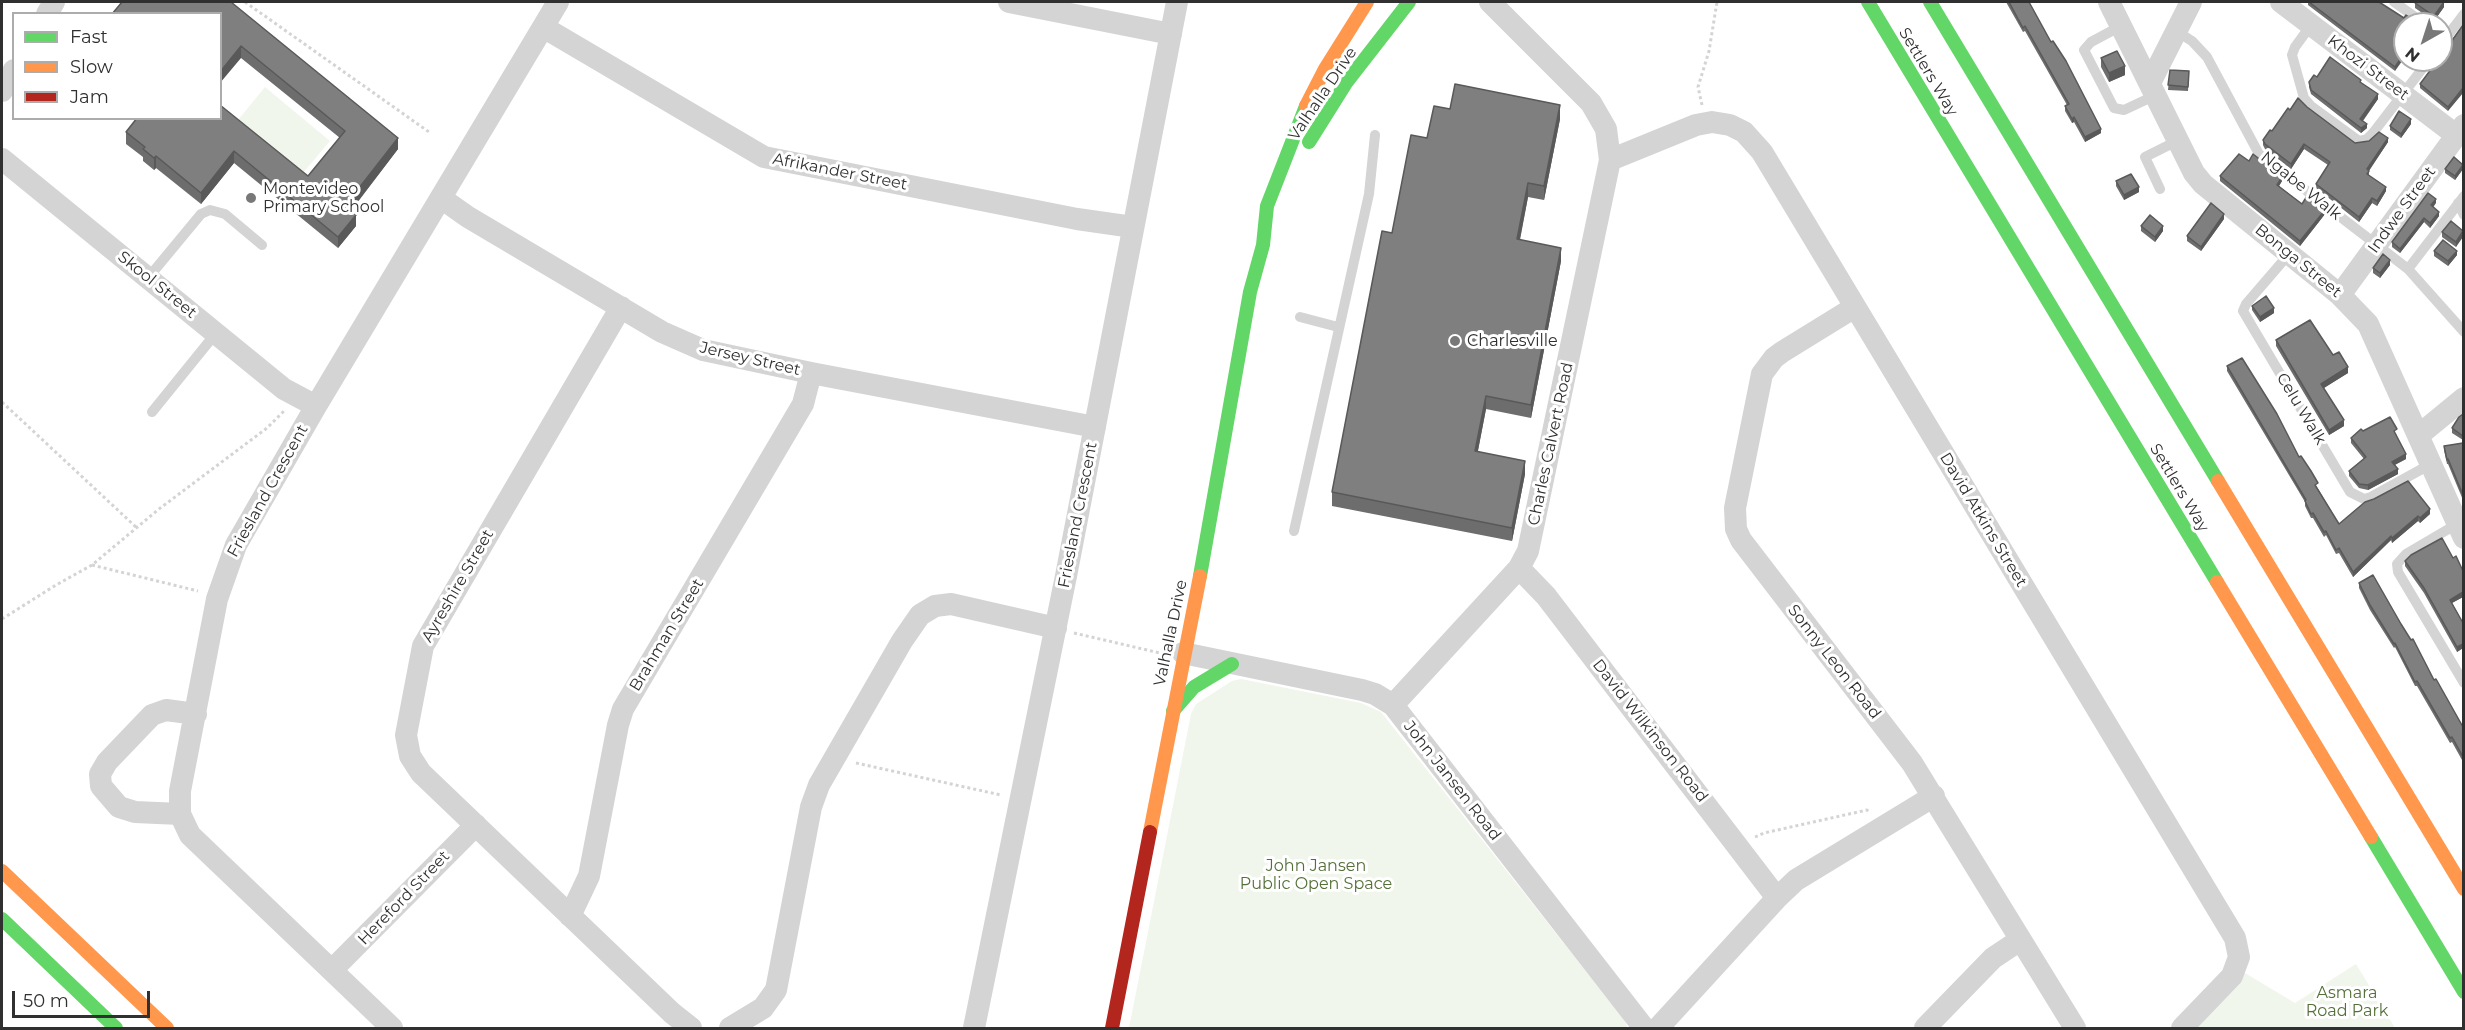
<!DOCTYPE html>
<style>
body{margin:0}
#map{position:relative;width:2465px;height:1030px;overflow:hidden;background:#fff;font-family:Montserrat,sans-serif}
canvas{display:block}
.frame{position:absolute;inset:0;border:3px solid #303030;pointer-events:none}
.legend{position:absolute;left:12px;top:12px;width:210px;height:108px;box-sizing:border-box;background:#fff;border:2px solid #acacac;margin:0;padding:8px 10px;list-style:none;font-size:18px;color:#303030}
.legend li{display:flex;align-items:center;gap:12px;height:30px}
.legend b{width:30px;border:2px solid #acacac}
.north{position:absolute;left:2393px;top:12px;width:60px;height:60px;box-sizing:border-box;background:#fff;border:2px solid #acacac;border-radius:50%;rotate:219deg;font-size:16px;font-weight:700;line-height:24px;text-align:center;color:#303030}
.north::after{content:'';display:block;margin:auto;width:21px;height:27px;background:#787878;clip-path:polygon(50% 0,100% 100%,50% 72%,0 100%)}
.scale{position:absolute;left:12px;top:991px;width:138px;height:27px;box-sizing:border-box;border:3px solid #303030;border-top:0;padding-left:8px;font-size:18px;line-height:21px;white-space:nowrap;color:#303030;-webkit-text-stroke:4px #fff;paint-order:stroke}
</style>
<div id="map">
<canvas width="2465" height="1030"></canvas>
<div class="frame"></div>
<ul class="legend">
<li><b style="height:8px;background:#63d668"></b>Fast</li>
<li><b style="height:8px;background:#ff974d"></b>Slow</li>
<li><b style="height:8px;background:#b3261e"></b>Jam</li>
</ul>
<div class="north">N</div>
<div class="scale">50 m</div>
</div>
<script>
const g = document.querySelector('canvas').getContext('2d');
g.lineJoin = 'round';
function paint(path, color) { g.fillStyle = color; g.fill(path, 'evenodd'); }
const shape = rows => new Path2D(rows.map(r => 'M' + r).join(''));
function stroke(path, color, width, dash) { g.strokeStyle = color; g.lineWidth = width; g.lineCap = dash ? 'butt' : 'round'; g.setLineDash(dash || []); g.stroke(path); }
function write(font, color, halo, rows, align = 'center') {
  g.font = font + ' Montserrat,sans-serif'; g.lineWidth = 6; g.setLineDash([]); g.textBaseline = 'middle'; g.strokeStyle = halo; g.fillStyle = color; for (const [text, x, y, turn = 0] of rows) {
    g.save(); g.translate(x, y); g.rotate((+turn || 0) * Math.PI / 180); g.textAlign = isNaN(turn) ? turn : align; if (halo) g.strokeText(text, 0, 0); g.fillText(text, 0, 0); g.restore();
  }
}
paint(shape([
 [265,87,330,141,303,173,238,120],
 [1241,679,1361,703,1381,712,1623,1018,1628,1028,1129,1028,1191,714,1196,704,1232,681],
 [2356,964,2395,1028,2193,1028,2245,973,2295,1003]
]), '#f1f6ec');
stroke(shape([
 [245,2,429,132],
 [1702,105,1698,87,1709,51,1717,2],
 [2,402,137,528],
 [92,565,198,591],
 [2,619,56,585,92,565,159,509,267,428,284,411],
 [1074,633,1160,653],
 [856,763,1001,795],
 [1755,837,1764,833,1867,810,1870,813]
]), '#d4d4d4', 3, [3, 3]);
stroke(shape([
 [2394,2,2425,24],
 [2311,25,2295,47,2292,55,2304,98,2311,106,2359,141,2367,139,2373,133,2429,60],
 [2121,26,2091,42,2084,50,2114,108,2124,110,2156,95],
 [2176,31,2192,41,2207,57,2259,154,2408,269,2464,332],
 [2441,44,2464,14],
 [2160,189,2145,157,2177,141],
 [2458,203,2464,215],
 [2289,254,2246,304,2243,311,2350,492,2364,499,2371,497,2431,464],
 [2408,269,2464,196],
 [148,278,201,214,210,210,225,214,262,245],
 [1300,317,1338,327],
 [152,412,216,333],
 [2457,524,2406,554,2397,564,2398,572,2464,683],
 [1294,531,1369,194,1375,135]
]), '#d4d4d4', 10);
stroke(shape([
 [1009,2,1171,34],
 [2109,2,2194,173,2203,184,2340,295,2368,324,2464,538],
 [2281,2,2456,135],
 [47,14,54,2],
 [543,27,764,157,1077,219,1133,227],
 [2150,83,2191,2],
 [2,91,14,70],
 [2,159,284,389,316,406],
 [1610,160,1696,125,1712,122,1730,125,1744,132,1762,152,2235,938,2239,957,2232,976,2182,1028],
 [441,198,468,217,662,332,703,350,811,373,1095,427],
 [2340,295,2464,125],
 [621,307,423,646,406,735,410,756,421,773,672,1013,691,1028],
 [1855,307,1782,352,1774,358,1762,374,1735,508,1736,529,1741,540,1912,763,2075,1028],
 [2419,435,2464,398],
 [1519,568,1546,596,1777,898],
 [1183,653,1362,690,1375,694,1393,705,1644,1028],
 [1393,705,1519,568,1528,551,1610,160,1606,129,1591,103,1490,2],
 [180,814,135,812,119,807,101,786,100,774,107,762,152,715,166,710,196,714],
 [570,916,589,876,618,725,623,709,803,404,811,373],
 [332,970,476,825],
 [392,1028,190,835,180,814,180,791,217,599,236,545,316,406,558,2],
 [730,1028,763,1008,776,990,811,807,819,785,902,641,920,615,935,606,951,604,1056,628],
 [974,1028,1066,576,1177,2],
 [1658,1028,1777,898,1796,880,1934,796],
 [1925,1028,1993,958,2020,940]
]), '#d4d4d4', 22);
stroke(shape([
 [1868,2,2217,582],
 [1930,2,2218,481],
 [1309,142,1346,83,1409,2],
 [1200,576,1250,292,1263,245,1267,206,1306,106],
 [1173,711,1194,687,1232,664],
 [2371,837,2464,992],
 [2,919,116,1028]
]), '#63d668', 14);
stroke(shape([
 [1306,106,1325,69,1367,2],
 [2218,481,2464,889],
 [2217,582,2371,837],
 [1150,832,1200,576],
 [2,871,167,1028]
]), '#ff974d', 14);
stroke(shape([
 [1112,1028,1150,832]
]), '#b3261e', 14);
paint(shape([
 [231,2,398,149,351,211,356,226,338,248,234,163,201,204,156,168,154,170,143,161,143,157,126,144,126,132,137,118,308,176,340,138,241,58],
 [2006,2,2029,2,2101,133,2085,142,2074,122,2072,123,2065,111,2065,106,2067,105,2025,31,2023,32],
 [2308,2,2379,2,2404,18,2395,71,2308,5],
 [2415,3,2444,7,2434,21,2415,8],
 [2463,25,2448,111,2420,88,2420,84],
 [2101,58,2125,75,2109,82,2101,67],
 [2170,70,2189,71,2188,91,2168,90],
 [2317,77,2361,83,2378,99,2363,121,2367,128,2361,133,2311,94,2309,87,2309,82],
 [2307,107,2355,143,2388,142,2369,170,2369,175,2386,191,2377,206,2372,203,2359,222,2316,188,2316,184,2328,165,2304,149,2291,169,2265,149,2263,145,2263,140,2272,131,2290,110],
 [1450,109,1560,119,1544,200,1528,197,1520,240,1561,261,1531,418,1486,409,1478,451,1525,474,1512,541,1332,506,1332,492,1392,233,1427,138],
 [2411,124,2401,138,2390,130,2390,126],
 [2249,161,2282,181,2279,186,2302,204,2325,214,2300,246,2220,181,2220,176],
 [2445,169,2463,169,2455,180,2445,173],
 [2116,181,2139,192,2124,200,2116,186],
 [2436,203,2433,207,2439,216,2430,228,2424,222,2400,253,2392,247,2392,242],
 [2224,219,2201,251,2187,241,2187,236],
 [2141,226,2163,231,2155,242,2141,231],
 [2463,231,2456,247,2442,237,2442,232],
 [2434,251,2457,255,2448,266,2434,256],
 [2390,265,2380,278,2373,273,2373,268],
 [2252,306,2274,313,2260,322,2252,310],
 [2276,340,2333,355,2348,373,2323,388,2344,426,2329,435,2276,346],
 [2227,366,2299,457,2339,524,2430,514,2420,523,2418,521,2392,543,2391,540,2353,577,2339,553,2336,554,2326,535,2324,537,2313,518,2311,518,2305,506,2305,502,2227,371],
 [2463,414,2463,440,2452,433,2452,428],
 [2363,431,2397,434,2396,434,2406,459,2395,465,2398,474,2368,490,2359,488,2349,476,2349,471,2364,459,2351,443,2351,438],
 [2463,443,2463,500,2448,464,2447,464,2444,450,2444,446],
 [2453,558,2463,571,2463,597,2452,603,2463,623,2463,648,2457,652,2424,593,2405,566,2405,561],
 [2359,583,2434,680,2463,727,2463,759,2462,760,2452,742,2450,743,2417,686,2415,686,2395,647,2394,648,2370,610,2359,588]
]), '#6d6d6d');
paint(shape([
 [2444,2,2444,7,2434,21,2434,16],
 [241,46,241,58,220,83,220,72],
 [2405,52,2405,57,2395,71,2395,67],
 [2125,66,2125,75,2109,82,2109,73],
 [2463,88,2463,93,2448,111,2448,107],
 [2378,94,2378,99,2360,124,2360,119],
 [1560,105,1560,119,1544,200,1544,186],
 [2074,117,2074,122,2072,123,2072,119],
 [2411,119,2411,124,2401,138,2401,134],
 [2367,124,2367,128,2361,133,2361,128],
 [2101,129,2101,133,2085,142,2085,137],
 [398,138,398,149,345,218,345,206],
 [2388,138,2388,142,2367,174,2367,169],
 [2304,144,2304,149,2291,169,2291,164],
 [234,151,234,163,201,204,201,193],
 [156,156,156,168,154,170,154,158],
 [2463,165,2463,169,2455,180,2455,176],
 [2282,177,2282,181,2277,189,2277,185],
 [1528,183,1528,197,1517,253,1517,239],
 [2139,187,2139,192,2124,200,2124,195],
 [2386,187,2386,191,2377,206,2377,201],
 [2372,198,2372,203,2359,222,2359,217],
 [2436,199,2436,203,2431,210,2431,205],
 [2325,210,2325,214,2300,246,2300,241],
 [2439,212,2439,216,2430,228,2430,223],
 [2224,214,2224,219,2201,251,2201,247],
 [356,215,356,226,338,248,338,237],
 [2424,218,2424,222,2400,253,2400,249],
 [2163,226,2163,231,2155,242,2155,237],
 [2463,232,2463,237,2456,247,2456,242],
 [1561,248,1561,261,1531,418,1531,405],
 [2457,251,2457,255,2448,266,2448,261],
 [2390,260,2390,265,2380,278,2380,273],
 [2274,308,2274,313,2260,322,2260,317],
 [2348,367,2348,373,2321,390,2321,384],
 [1486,396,1486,409,1475,465,1475,451],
 [2344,420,2344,426,2329,435,2329,430],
 [2406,454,2406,459,2392,466,2392,462],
 [1525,461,1525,474,1512,541,1512,528],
 [2398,469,2398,474,2368,490,2368,485],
 [2430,509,2430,514,2420,523,2420,518],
 [2418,516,2418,521,2392,543,2392,538],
 [2391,536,2391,540,2353,577,2353,572],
 [2463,592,2463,597,2450,604,2450,600],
 [2463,644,2463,648,2457,652,2457,647]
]), '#595959');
const building = shape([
 [122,2,231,2,398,138,345,206,356,215,338,237,234,151,201,193,156,156,154,158,143,149,145,147,126,132,137,118,220,118,220,105,308,176,345,131,241,46,220,72,220,14,112,14,122,2],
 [2009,2,2029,2,2051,42,2053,41,2066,61,2101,129,2085,137,2074,117,2072,119,2065,106,2069,104,2025,26,2023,28,2009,2],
 [2309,2,2379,2,2404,18,2406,15,2419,24,2405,24,2405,52,2395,67,2309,2],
 [2416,2,2444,2,2434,16,2415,3,2416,2],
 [2463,25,2463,88,2448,107,2420,84,2438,60,2441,60,2441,56,2463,25],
 [2117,51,2125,66,2109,73,2101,58,2117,51],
 [2330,57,2361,80,2360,82,2378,94,2360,119,2367,124,2361,128,2311,90,2309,82,2314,75,2317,77,2330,57],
 [2170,70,2189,71,2188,87,2168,85,2170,70],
 [1455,84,1560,105,1544,186,1528,183,1517,239,1561,248,1531,405,1486,396,1475,451,1525,461,1512,528,1332,492,1382,231,1392,233,1411,135,1427,138,1434,106,1450,109,1455,84],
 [2298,98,2307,107,2355,143,2369,141,2379,132,2388,138,2367,169,2369,171,2367,174,2386,187,2377,201,2372,198,2359,217,2316,184,2330,162,2304,144,2291,164,2265,144,2263,140,2270,130,2272,131,2288,108,2290,110,2298,98],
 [2399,111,2411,119,2401,134,2390,126,2399,111],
 [2239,154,2249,161,2253,154,2282,177,2277,185,2302,204,2307,196,2325,210,2300,241,2220,176,2239,154],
 [2454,157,2463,165,2455,176,2445,169,2454,157],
 [2131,174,2139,187,2124,195,2116,181,2131,174],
 [2428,193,2436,199,2431,205,2439,212,2430,223,2424,218,2400,249,2392,242,2428,193],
 [2211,203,2224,214,2201,247,2187,236,2211,203],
 [2150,215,2163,226,2155,237,2141,226,2150,215],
 [2451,221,2463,231,2456,242,2442,232,2451,221],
 [2443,240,2457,251,2448,261,2434,251,2443,240],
 [2383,254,2390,260,2380,273,2373,268,2383,254],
 [2266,296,2274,308,2260,317,2252,306,2266,296],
 [2310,320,2333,355,2339,352,2348,367,2321,384,2344,420,2329,430,2276,340,2310,320],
 [2242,358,2277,414,2299,457,2301,456,2311,471,2318,483,2315,485,2339,524,2365,502,2374,499,2408,481,2430,509,2420,518,2418,516,2392,538,2391,536,2353,572,2339,548,2336,550,2326,531,2324,532,2313,513,2311,514,2305,501,2306,500,2227,366,2242,358],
 [2463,414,2463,436,2452,428,2459,417,2463,414],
 [2390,417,2397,429,2394,431,2406,454,2392,462,2398,469,2368,485,2359,484,2349,471,2366,457,2351,438,2361,429,2363,431,2390,417],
 [2463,443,2463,495,2448,459,2447,460,2444,446,2463,443],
 [2442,538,2453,558,2456,556,2463,571,2463,592,2450,600,2463,623,2463,644,2457,647,2424,588,2405,561,2411,555,2442,538],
 [2373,575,2401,624,2411,640,2413,639,2434,680,2436,679,2463,727,2463,755,2462,755,2452,737,2450,738,2417,681,2415,682,2395,643,2394,644,2370,605,2359,583,2373,575]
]);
paint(building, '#7f7f7f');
stroke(building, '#595959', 1.5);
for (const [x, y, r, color] of [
 [251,198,6,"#787878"],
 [1455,341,6,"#787878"]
]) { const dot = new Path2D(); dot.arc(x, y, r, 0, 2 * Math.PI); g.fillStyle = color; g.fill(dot); stroke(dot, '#fff', 2); }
write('16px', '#303030', '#fff', [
 ["Khozi Street",2368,68,37],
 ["Settlers Way",1928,72,59],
 ["Valhalla Drive",1323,94,-56],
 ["Afrikander Street",840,172,11],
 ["Ngabe Walk",2301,186,39],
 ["Indwe Street",2402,210,-54],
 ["Bonga Street",2298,261,39],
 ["Skool Street",157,285,39],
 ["Jersey Street",750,359,13],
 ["Celu Walk",2301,409,59],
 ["Charles Calvert Road",1551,444,-78],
 ["Settlers Way",2179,488,59],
 ["Friesland Crescent",268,491,-61],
 ["Friesland Crescent",1078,515,-79],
 ["David Atkins Street",1983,520,59],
 ["Ayreshire Street",458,586,-60],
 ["Valhalla Drive",1171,633,-78],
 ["Brahman Street",667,635,-59],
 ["Sonny Leon Road",1834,662,52],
 ["David Wilkinson Road",1650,731,52],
 ["John Jansen Road",1452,781,52],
 ["Hereford Street",404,898,-46]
]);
write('16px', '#303030', '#fff', [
 ["Montevideo",263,189],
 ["Primary School",263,207],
 ["Charlesville",1467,341]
], 'left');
write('16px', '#547038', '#fff', [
 ["John Jansen",1316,866],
 ["Public Open Space",1316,884],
 ["Asmara",2347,993],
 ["Road Park",2347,1011]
]);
</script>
